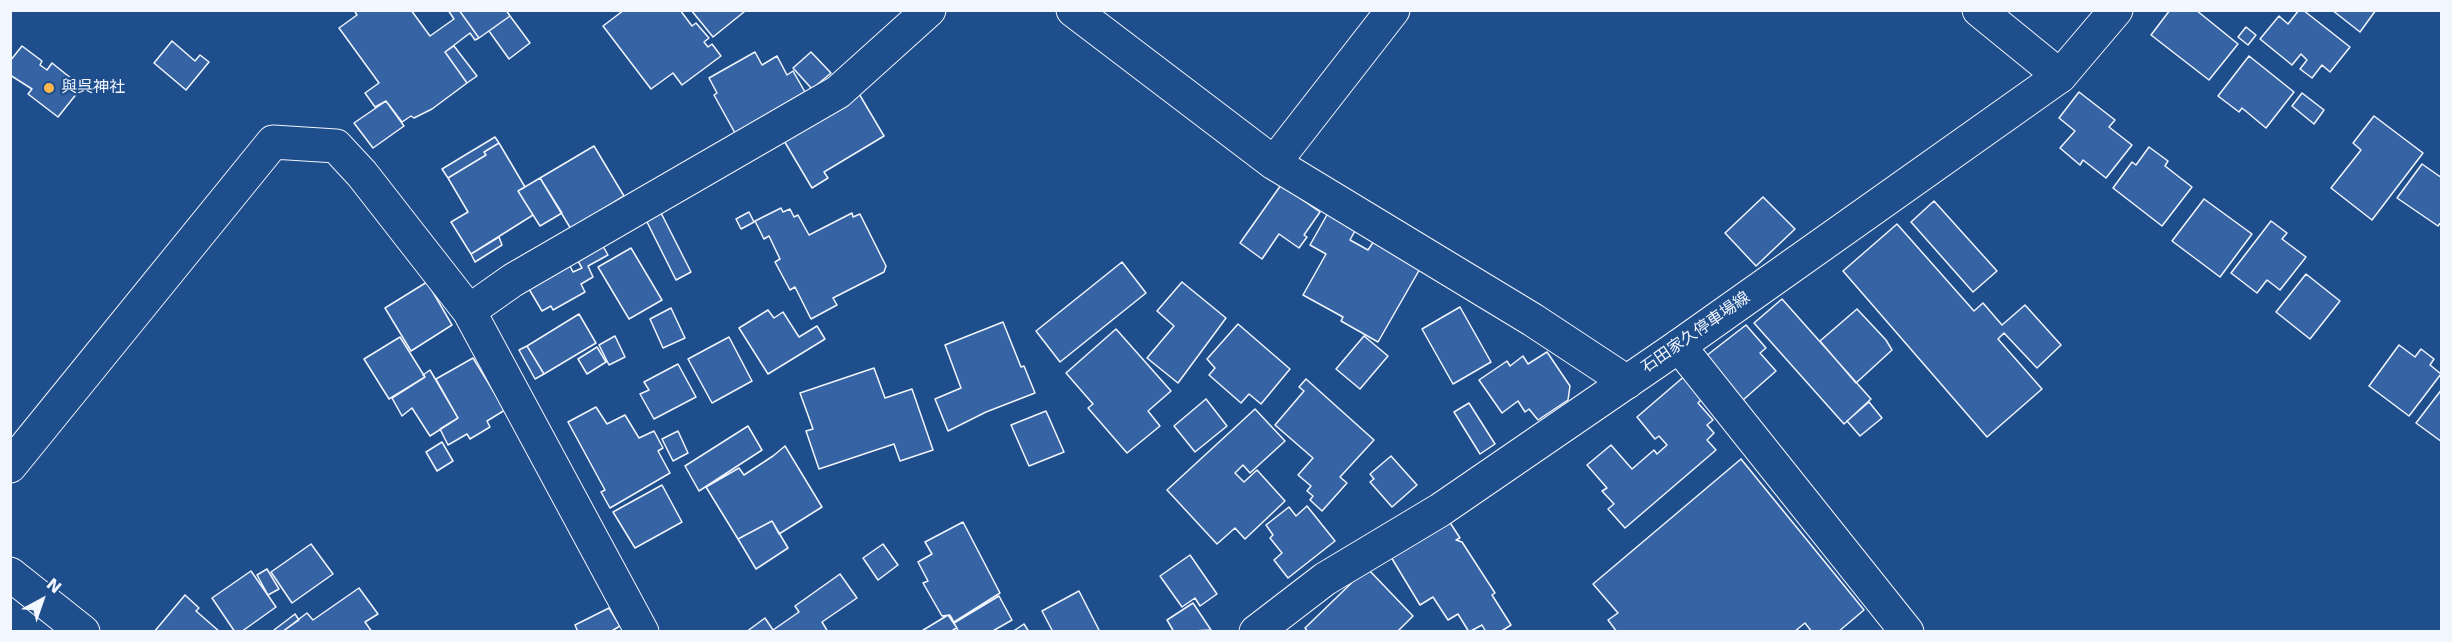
<!DOCTYPE html>
<meta charset="utf-8">
<style>
body{margin:0}
#map{position:relative;width:2452px;height:642px;overflow:hidden;background:#1f4e8c;font-family:"DejaVu Sans",sans-serif}
canvas{display:block}
.frame{position:absolute;inset:0;border:12px solid #f2f6ff;pointer-events:none}
.north{position:absolute;left:12px;top:570px;width:60px;height:60px;-webkit-text-stroke:4px #1f4e8c;paint-order:stroke;rotate:40deg;font-size:16px;font-weight:700;line-height:24px;text-align:center;color:#f2f6ff}
.north::after{content:'';display:block;margin:auto;width:21px;height:27px;background:#f2f6ff;clip-path:polygon(50% 0,100% 100%,50% 72%,0 100%)}
</style>
<div id="map">
<canvas width="2452" height="642"></canvas>
<div class="frame"></div>
<div class="north">N</div>
</div>
<script>
const g = document.querySelector('canvas').getContext('2d');
g.lineJoin = 'round';
function paint(path, color) { g.fillStyle = color; g.fill(path, 'evenodd'); }
const shape = rows => new Path2D(rows.map(r => 'M' + r).join(''));
function stroke(path, color, width, dash) { g.strokeStyle = color; g.lineWidth = width; g.lineCap = dash ? 'butt' : 'round'; g.setLineDash(dash || []); g.stroke(path); }
function write(font, color, halo, rows, align = 'center') {
  g.font = font + ' "DejaVu Sans","Noto Sans JP",sans-serif'; g.lineWidth = 4.5; g.setLineDash([]); g.textBaseline = 'middle'; g.strokeStyle = halo; g.fillStyle = color; for (const [text, x, y, turn = 0] of rows) {
    g.save(); g.translate(x, y); g.rotate((+turn || 0) * Math.PI / 180); g.textAlign = isNaN(turn) ? turn : align; if (halo) g.strokeText(text, 0, 0); g.fillText(text, 0, 0); g.restore();
  }
}
const building = shape([
 [354,10,411,10,430,36,454,19,448,10,459,10,479,38,475,40,470,33,445,52,467,83,432,109,414,118,411,116,402,122,386,101,375,107,365,93,379,83,339,28,357,15,354,10],
 [459,10,506,10,510,16,479,38,459,10],
 [624,10,680,10,692,26,696,23,709,38,704,42,708,47,712,44,721,56,682,85,673,73,651,89,603,26,624,10],
 [691,10,743,10,744,12,713,37,691,10],
 [2170,10,2196,10,2238,44,2209,80,2151,35,2170,10],
 [2299,10,2303,10,2350,47,2330,72,2322,65,2312,78,2300,69,2307,60,2301,54,2292,65,2260,39,2279,16,2288,24,2299,10],
 [2332,10,2376,10,2360,32,2332,10],
 [510,16,530,43,509,59,489,31,510,16],
 [2246,27,2256,35,2248,45,2238,37,2246,27],
 [172,41,195,61,200,55,209,62,186,90,154,63,172,41],
 [22,46,42,61,40,65,47,70,52,63,82,87,58,117,28,94,32,89,10,75,10,61,22,46],
 [454,46,477,76,467,83,445,52,454,46],
 [755,52,762,65,777,56,787,75,793,71,805,92,735,133,714,95,717,93,709,78,755,52],
 [811,52,831,73,812,89,793,68,811,52],
 [2249,56,2294,92,2266,128,2242,108,2239,112,2218,96,2249,56],
 [858,92,884,136,824,172,828,178,812,188,783,139,858,92],
 [2079,92,2115,120,2109,127,2132,145,2106,178,2083,160,2080,165,2060,148,2075,131,2059,118,2079,92],
 [2302,93,2324,110,2314,124,2292,106,2302,93],
 [386,101,404,126,373,148,354,123,386,101],
 [2374,116,2423,153,2372,220,2331,188,2361,150,2353,143,2374,116],
 [495,137,499,143,484,152,486,155,448,178,442,169,495,137],
 [499,143,525,187,518,191,533,215,471,254,451,222,468,212,448,178,486,155,484,152,499,143],
 [594,146,624,196,571,229,540,178,594,146],
 [2149,147,2168,161,2165,166,2192,187,2162,226,2113,188,2132,162,2136,165,2149,147],
 [2422,164,2442,178,2442,221,2438,226,2397,198,2422,164],
 [540,178,562,213,540,226,518,191,540,178],
 [1281,185,1320,212,1304,235,1307,237,1299,248,1279,234,1262,259,1240,243,1281,185],
 [1763,197,1795,229,1756,266,1725,233,1763,197],
 [2204,199,2252,234,2220,277,2172,241,2204,199],
 [1934,201,1997,271,1973,292,1911,222,1934,201],
 [781,208,783,212,790,209,794,217,798,215,809,235,852,213,853,217,860,214,886,266,884,272,833,298,837,305,811,319,795,287,790,290,775,262,780,259,769,236,764,239,755,221,781,208],
 [659,209,691,272,676,280,644,216,659,209],
 [749,212,754,222,741,229,736,219,749,212],
 [1328,213,1356,229,1350,240,1368,250,1374,241,1421,267,1378,342,1341,321,1343,317,1303,295,1326,254,1310,245,1328,213],
 [2271,221,2287,233,2282,239,2306,257,2280,290,2267,280,2257,293,2231,273,2271,221],
 [1897,224,1974,311,1983,303,2002,325,2025,305,2061,345,2037,368,2004,333,1998,339,2042,389,1987,437,1843,271,1897,224],
 [499,237,502,245,475,262,471,254,499,237],
 [600,241,608,255,588,266,593,277,581,284,585,292,553,310,551,306,542,311,526,284,567,260,573,272,582,268,575,256,600,241],
 [631,248,662,300,629,319,598,267,631,248],
 [1122,262,1146,293,1060,362,1036,331,1122,262],
 [2306,274,2340,301,2310,339,2276,312,2306,274],
 [427,282,452,325,411,351,385,308,427,282],
 [1182,282,1226,318,1178,383,1147,358,1174,326,1157,311,1182,282],
 [1782,299,1871,399,1844,424,1754,323,1782,299],
 [1460,307,1491,362,1453,384,1422,329,1460,307],
 [671,308,685,338,663,348,650,319,671,308],
 [1857,309,1886,340,1892,350,1856,383,1820,341,1857,309],
 [768,310,774,318,783,312,799,337,817,326,825,339,768,374,739,328,768,310],
 [579,314,596,343,544,374,527,346,579,314],
 [1003,322,1021,367,1024,366,1035,393,986,412,948,431,935,399,961,388,945,345,1003,322],
 [1238,324,1290,369,1261,404,1249,394,1241,403,1209,375,1215,368,1207,359,1238,324],
 [1746,325,1766,348,1760,353,1776,371,1743,400,1706,356,1746,325],
 [1116,329,1171,391,1148,411,1160,426,1127,453,1088,408,1093,404,1066,373,1116,329],
 [615,336,625,357,609,365,599,345,615,336],
 [1364,336,1388,356,1360,389,1336,369,1364,336],
 [400,337,425,377,389,399,364,359,400,337],
 [729,337,752,381,712,403,688,359,729,337],
 [2399,345,2415,357,2421,349,2434,359,2430,365,2441,374,2409,416,2369,386,2399,345],
 [527,346,544,374,535,379,519,350,527,346],
 [597,347,606,362,587,374,578,359,597,347],
 [1547,352,1570,386,1568,400,1538,420,1529,409,1525,412,1518,401,1502,413,1479,380,1507,361,1510,366,1523,356,1528,364,1547,352],
 [473,358,505,410,487,421,490,427,470,439,467,434,448,445,440,429,458,418,436,379,473,358],
 [678,364,696,397,654,419,640,394,649,390,644,382,678,364],
 [874,368,885,398,912,389,933,450,900,461,894,444,819,469,806,431,813,429,800,393,874,368],
 [430,370,458,418,430,436,412,408,402,416,392,398,425,377,423,375,430,370],
 [1687,374,1705,396,1698,403,1713,420,1707,425,1714,433,1707,440,1716,450,1625,528,1608,509,1614,504,1602,491,1607,488,1587,465,1611,445,1632,469,1654,450,1657,454,1667,445,1659,436,1655,439,1637,417,1687,374],
 [1306,379,1374,440,1340,477,1347,483,1322,511,1310,500,1313,496,1307,491,1311,486,1298,475,1313,458,1275,425,1304,391,1299,387,1306,379],
 [2442,389,2442,442,2416,423,2442,389],
 [1206,399,1227,426,1195,452,1174,426,1206,399],
 [1869,402,1882,418,1860,436,1847,421,1869,402],
 [1469,403,1495,444,1480,454,1454,412,1469,403],
 [596,407,607,424,625,415,639,438,654,431,663,448,658,451,670,473,610,508,601,492,605,490,568,422,596,407],
 [1255,409,1285,441,1250,473,1243,465,1235,473,1244,482,1257,470,1285,501,1245,539,1235,528,1217,544,1167,490,1255,409],
 [1046,411,1064,452,1029,466,1011,425,1046,411],
 [748,426,762,450,699,491,685,466,748,426],
 [678,431,688,453,673,461,662,439,678,431],
 [442,442,453,461,437,471,426,452,442,442],
 [785,446,822,507,779,534,772,521,738,539,706,487,739,468,744,475,773,456,785,446],
 [1391,456,1417,485,1392,507,1370,482,1374,479,1370,474,1391,456],
 [1741,459,1864,610,1838,632,1812,632,1805,623,1794,632,1617,632,1608,620,1618,613,1593,584,1741,459],
 [662,485,682,522,635,548,613,512,662,485],
 [1307,506,1335,541,1288,578,1274,560,1282,553,1270,538,1273,535,1266,525,1289,507,1296,516,1307,506],
 [772,521,788,548,756,569,738,539,772,521],
 [1449,521,1460,538,1456,540,1462,542,1495,593,1492,595,1511,625,1500,632,1486,632,1482,625,1469,632,1458,614,1448,620,1433,597,1420,605,1391,557,1449,521],
 [963,522,1000,593,954,622,950,615,942,616,923,583,928,581,918,562,932,554,925,542,963,522],
 [311,544,333,574,292,603,271,572,311,544],
 [883,544,898,565,878,580,863,558,883,544],
 [1190,555,1217,594,1200,606,1195,598,1182,607,1160,576,1190,555],
 [1367,568,1413,616,1397,632,1308,632,1305,628,1367,568],
 [267,569,279,589,268,595,257,575,267,569],
 [251,571,276,607,241,632,235,632,212,598,251,571],
 [840,574,857,598,822,622,828,632,746,632,765,618,773,630,799,612,795,606,840,574],
 [359,588,378,614,365,622,372,632,282,632,307,613,313,620,359,588],
 [1079,591,1100,632,1053,632,1042,611,1079,591],
 [185,595,199,608,196,611,220,632,154,632,185,595],
 [999,596,1012,620,991,632,959,632,954,623,999,596],
 [1193,603,1211,630,1174,632,1167,620,1193,603],
 [609,608,620,626,610,632,578,632,575,625,609,608],
 [295,614,299,620,282,632,275,632,274,630,295,614],
 [948,615,957,628,953,630,955,632,920,632,948,615],
 [1024,624,1029,632,1012,632,1024,624]
]);
paint(building, '#3563a3');
stroke(building, '#f2f6ff', 1.5);
const minor = shape([
 [1073,10,1274,163,1533,320,1627,382],
 [1979,10,2060,76],
 [1274,163,1393,10],
 [469,311,513,280,838,92,929,10],
 [1679,346,1907,632],
 [10,466,273,142,336,146,362,174,469,311,642,632],
 [10,574,83,632]
]);
const major = shape([
 [1256,632,1325,579,1440,510,1679,346,2060,76,2116,10]
]);
stroke(minor, '#f2f6ff', 35);
stroke(major, '#f2f6ff', 35);
stroke(minor, '#1f4e8c', 33);
stroke(major, '#1f4e8c', 33);
for (const [x, y, r, color] of [
 [49,88,6,"#ffb74d"]
]) { const dot = new Path2D(); dot.arc(x, y, r, 0, 2 * Math.PI); g.fillStyle = color; g.fill(dot); stroke(dot, '#1f4e8c', 2); }
write('16px', '#f2f6ff', '#1f4e8c', [
 ["與呉神社",61,88]
], 'left');
write('16px', '#f2f6ff', '#1f4e8c', [
 ["石田家久停車場線",1696,333,-35]
]);
</script>
